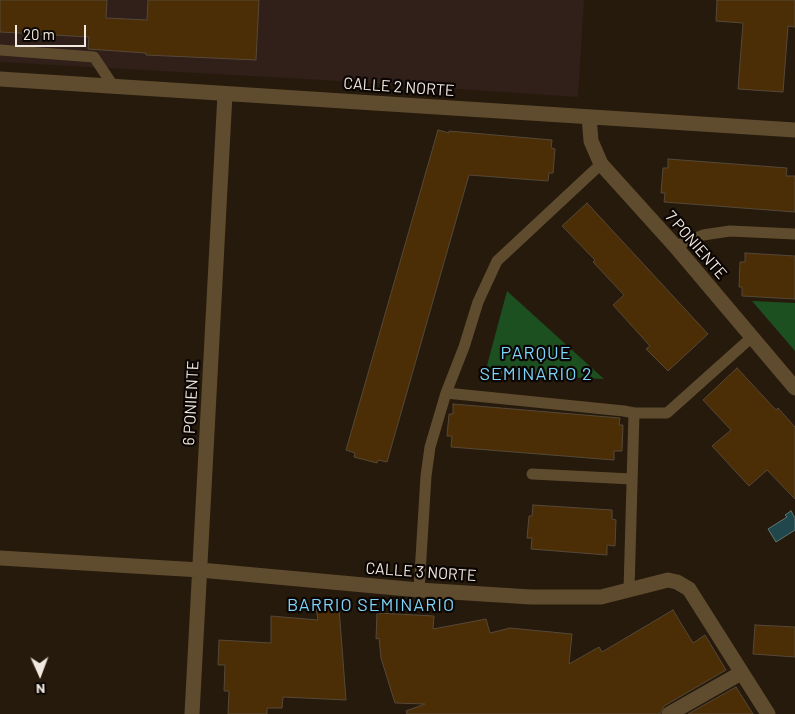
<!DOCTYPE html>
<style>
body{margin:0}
#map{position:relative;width:795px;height:714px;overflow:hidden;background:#261a0c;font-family:Barlow,sans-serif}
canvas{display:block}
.north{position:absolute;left:15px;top:649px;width:50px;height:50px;-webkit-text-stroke:4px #0b0603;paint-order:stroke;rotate:178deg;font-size:14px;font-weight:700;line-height:20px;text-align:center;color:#f1e8df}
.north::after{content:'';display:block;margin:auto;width:18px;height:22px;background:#f1e8df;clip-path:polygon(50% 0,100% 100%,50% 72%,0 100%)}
.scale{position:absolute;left:15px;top:25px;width:71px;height:22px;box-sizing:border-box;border:2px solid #f1e8df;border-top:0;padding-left:6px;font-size:15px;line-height:18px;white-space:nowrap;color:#f1e8df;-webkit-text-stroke:4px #0b0603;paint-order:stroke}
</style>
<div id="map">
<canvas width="795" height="714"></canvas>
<div class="north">N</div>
<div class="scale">20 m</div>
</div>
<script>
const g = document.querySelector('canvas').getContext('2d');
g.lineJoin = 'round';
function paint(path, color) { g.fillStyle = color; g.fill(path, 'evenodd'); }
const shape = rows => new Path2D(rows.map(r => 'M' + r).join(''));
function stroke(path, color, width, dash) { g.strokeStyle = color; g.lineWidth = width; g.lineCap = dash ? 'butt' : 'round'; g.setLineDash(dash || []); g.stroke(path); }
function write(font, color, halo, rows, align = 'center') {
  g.font = font + ' Barlow,sans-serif'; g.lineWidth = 4.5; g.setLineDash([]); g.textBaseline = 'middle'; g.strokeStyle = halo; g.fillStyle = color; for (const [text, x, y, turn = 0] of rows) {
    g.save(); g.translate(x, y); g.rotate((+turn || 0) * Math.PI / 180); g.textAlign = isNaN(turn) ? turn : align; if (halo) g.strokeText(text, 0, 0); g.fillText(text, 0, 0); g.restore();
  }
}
paint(shape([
 [0,0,584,0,578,97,306,79,0,62]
]), '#311f1a');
paint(shape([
 [507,291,604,379,485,373],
 [752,301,795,303,795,351]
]), '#1d5021');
const water = shape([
 [791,511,795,518,795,530,776,542,768,529,787,517,785,515,791,511]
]);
paint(water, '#20474b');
stroke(water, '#5f7777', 1);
const building = shape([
 [0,0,107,0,106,18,147,20,148,0,259,0,256,60,146,55,146,53,88,49,89,37,0,32,0,0],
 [717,0,795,0,795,27,788,26,783,92,738,89,743,23,716,21,717,0],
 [438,130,449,133,449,131,552,140,551,148,555,149,553,173,549,173,548,181,469,175,387,462,378,460,377,463,354,457,355,453,346,450,438,130],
 [668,159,787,168,786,176,795,176,795,212,664,202,665,193,661,193,663,168,668,168,668,159],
 [587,203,708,334,668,371,646,349,650,346,613,305,624,295,593,262,595,260,562,226,587,203],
 [745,253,795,256,795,299,742,296,742,287,739,287,740,262,745,262,745,253],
 [737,368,776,410,778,408,795,427,795,499,767,470,749,486,712,446,731,430,703,400,737,368],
 [453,404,620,418,619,425,623,425,622,451,614,451,614,460,451,447,452,436,447,436,449,414,453,414,453,404],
 [533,505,612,510,612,519,616,520,615,546,607,545,607,555,531,549,532,538,527,538,529,516,532,516,533,505],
 [316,607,339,608,346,700,283,697,282,708,267,708,267,714,228,714,229,691,224,691,225,665,218,665,219,640,271,643,271,616,318,620,316,607],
 [673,610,693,643,705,635,726,670,664,706,660,714,407,714,406,711,425,704,395,703,381,658,379,638,376,639,377,613,434,616,433,629,486,619,490,633,510,628,572,634,569,664,599,647,602,652,673,610],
 [755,625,795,627,795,657,753,654,755,625],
 [736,687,753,714,688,714,736,687]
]);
paint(building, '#4b2e06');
stroke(building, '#564838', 1);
stroke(shape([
 [0,50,94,57,114,87],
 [675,246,703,235,730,231,795,234],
 [446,393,624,411,634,413,667,413,752,337],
 [532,474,632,479],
 [419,590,426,476,430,447,446,393,464,347,478,302,497,261,601,164],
 [629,590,634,413]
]), '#5f4c2f', 11);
stroke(shape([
 [0,79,795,130],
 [589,117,591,141,601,164,675,246,795,388],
 [0,558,200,570,419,590,531,597,601,597,668,580,677,582,689,589,768,714],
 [192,714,225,94],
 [669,714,741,673]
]), '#5f4c2f', 15);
write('16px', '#f1e8df', '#0b0603', [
 ["CALLE 2 NORTE",399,87,4],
 ["7 PONIENTE",696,245,49],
 ["6 PONIENTE",191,403,-87],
 ["CALLE 3 NORTE",421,572,4]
]);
g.letterSpacing = '1px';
write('18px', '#7dd5fb', '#0b0603', [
 ["PARQUE",536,353],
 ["SEMINARIO 2",536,374],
 ["BARRIO SEMINARIO",371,605]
]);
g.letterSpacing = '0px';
</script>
